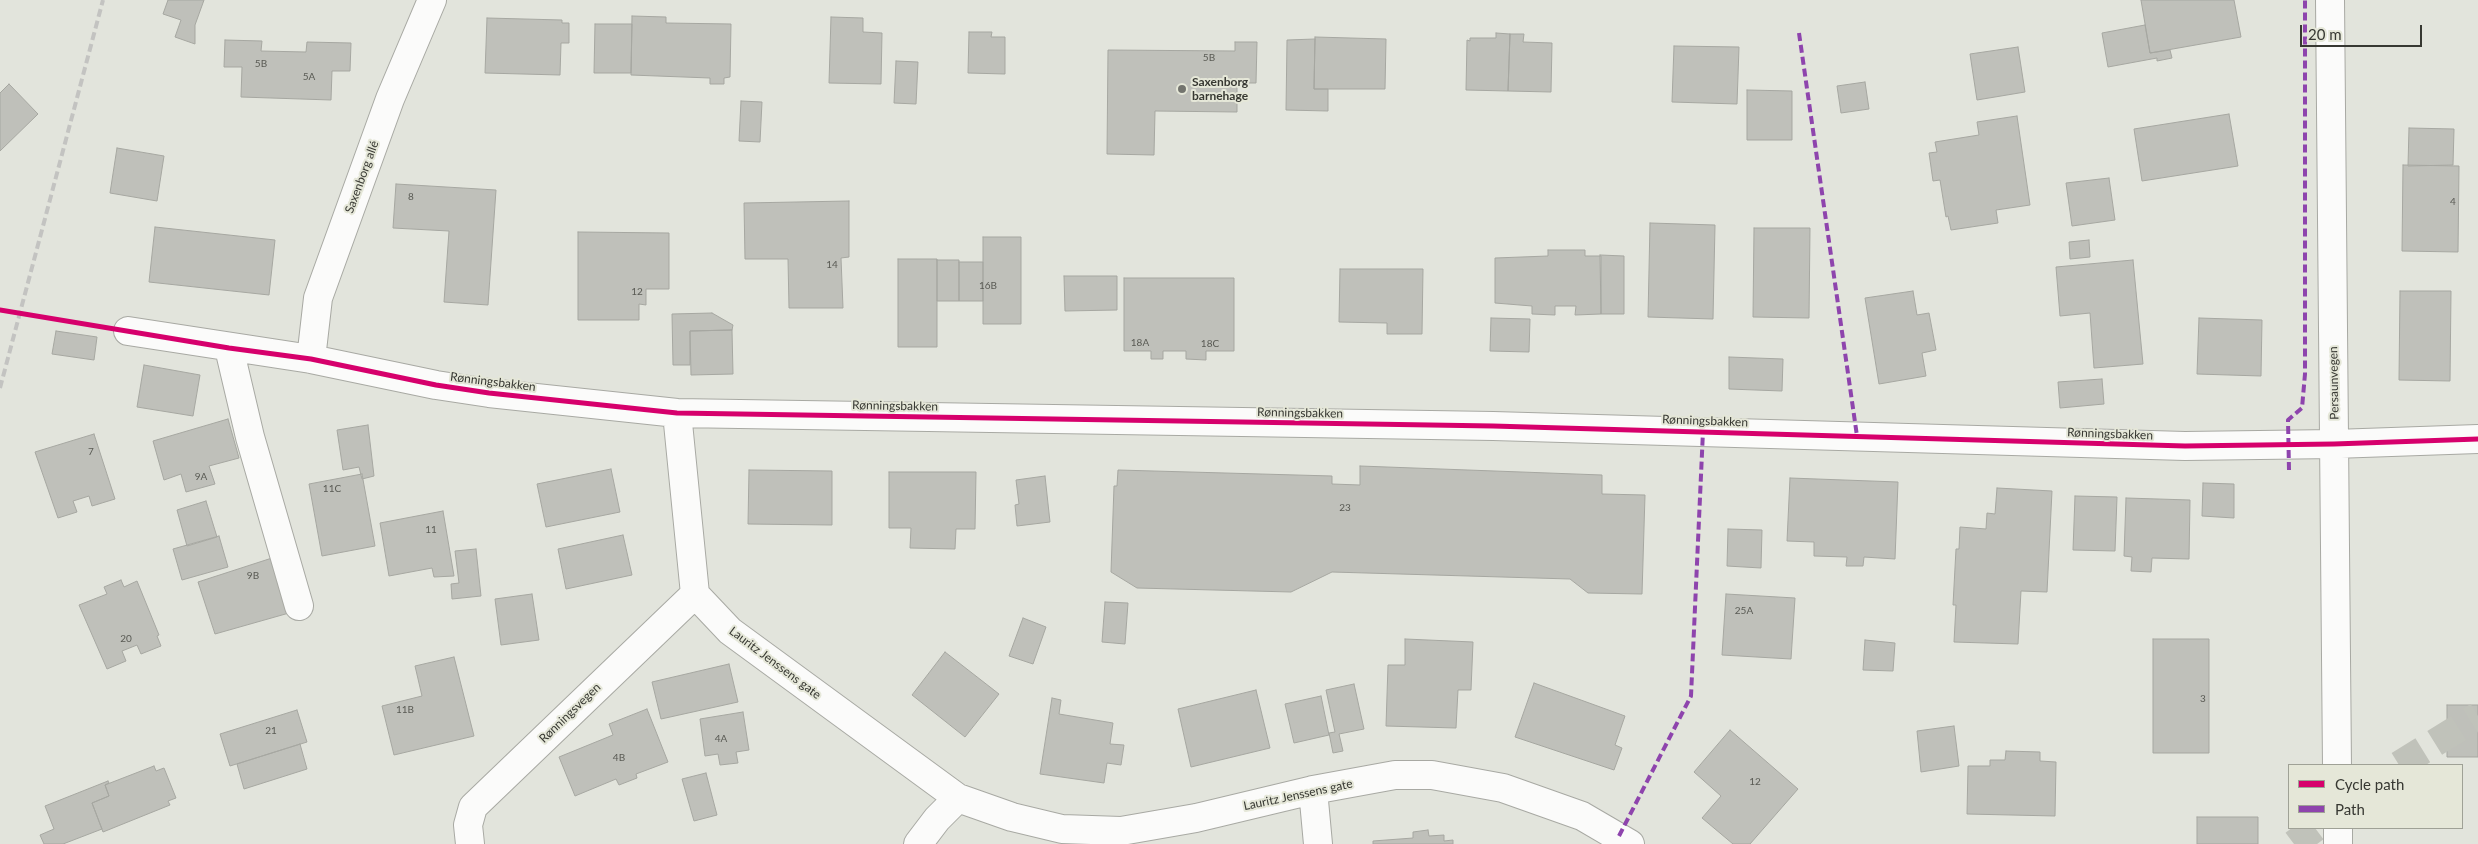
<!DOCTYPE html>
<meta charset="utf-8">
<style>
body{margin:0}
#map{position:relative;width:2478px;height:844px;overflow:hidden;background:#e2e4dc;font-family:Lato,sans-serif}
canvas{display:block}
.legend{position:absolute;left:2288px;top:764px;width:175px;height:65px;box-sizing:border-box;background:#e5e7d8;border:1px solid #9fa196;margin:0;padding:6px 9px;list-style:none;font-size:15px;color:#373832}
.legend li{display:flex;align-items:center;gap:10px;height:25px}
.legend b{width:25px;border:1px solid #9fa196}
.scale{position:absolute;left:2300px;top:25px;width:122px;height:22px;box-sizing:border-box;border:2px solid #373832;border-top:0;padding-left:6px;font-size:15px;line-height:18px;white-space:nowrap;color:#373832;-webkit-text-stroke:4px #e5e7d8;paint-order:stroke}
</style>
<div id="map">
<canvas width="2478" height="844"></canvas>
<ul class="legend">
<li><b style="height:6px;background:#d6006c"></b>Cycle path</li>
<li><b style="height:6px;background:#8e44ad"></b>Path</li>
</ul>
<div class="scale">20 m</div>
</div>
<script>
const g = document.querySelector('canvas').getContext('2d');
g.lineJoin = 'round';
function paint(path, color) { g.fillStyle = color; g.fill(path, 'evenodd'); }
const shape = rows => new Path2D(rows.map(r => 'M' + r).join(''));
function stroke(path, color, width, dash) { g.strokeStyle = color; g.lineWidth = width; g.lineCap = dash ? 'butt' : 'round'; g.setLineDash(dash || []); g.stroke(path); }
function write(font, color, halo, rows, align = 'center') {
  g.font = font + ' Lato,sans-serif'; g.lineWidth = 4; g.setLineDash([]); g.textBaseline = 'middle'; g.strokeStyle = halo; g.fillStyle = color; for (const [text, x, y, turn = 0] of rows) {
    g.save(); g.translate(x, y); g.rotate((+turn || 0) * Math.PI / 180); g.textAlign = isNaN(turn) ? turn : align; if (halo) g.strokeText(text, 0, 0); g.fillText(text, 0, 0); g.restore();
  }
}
const building = shape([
 [168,0,204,0,195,25,195,44,175,37,181,20,163,14,168,0],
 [2141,0,2234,0,2241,37,2150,53,2141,0],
 [632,16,666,17,666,23,731,24,730,77,724,78,724,84,710,84,710,78,631,75,632,16],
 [831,17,863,18,863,32,882,33,881,84,829,83,831,17],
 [487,18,562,20,562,23,569,23,569,43,561,43,560,75,485,73,487,18],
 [595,24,632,24,631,73,594,73,595,24],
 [2145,25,2150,53,2170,50,2172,58,2157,61,2157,58,2108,67,2102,33,2145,25],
 [969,32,992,32,991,37,1005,37,1005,74,968,73,969,32],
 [1496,33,1510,34,1508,91,1466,90,1467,40,1470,41,1470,38,1496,38,1496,33],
 [1510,34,1524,34,1523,42,1552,43,1551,92,1508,91,1510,34],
 [1315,37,1386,39,1385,89,1314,89,1315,37],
 [1315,39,1314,89,1328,89,1328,111,1286,110,1287,40,1315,39],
 [225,40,262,41,261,51,306,52,307,42,351,43,350,71,332,71,331,100,241,97,242,67,224,67,225,40],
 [1235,42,1257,42,1256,83,1237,83,1237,112,1155,111,1154,155,1107,154,1108,50,1235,51,1235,42],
 [1674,46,1739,47,1737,104,1672,102,1674,46],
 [2018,47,2025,92,1977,100,1970,54,2018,47],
 [896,61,918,62,916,104,894,103,896,61],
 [1865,82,1869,109,1841,113,1837,86,1865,82],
 [9,84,38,114,0,151,0,93,9,84],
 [1747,90,1792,91,1792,140,1747,140,1747,90],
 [741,101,762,102,760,142,739,141,741,101],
 [2229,114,2238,166,2142,181,2134,129,2229,114],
 [2017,116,2030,205,1996,210,1998,223,1951,230,1948,216,1946,217,1940,180,1933,181,1929,153,1937,152,1935,142,1979,135,1977,122,2017,116],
 [2409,128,2454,129,2453,165,2408,166,2409,128],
 [117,148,164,156,157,201,110,193,117,148],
 [2403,165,2459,166,2458,252,2402,251,2403,165],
 [2109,178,2115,220,2072,226,2066,183,2109,178],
 [396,184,496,190,488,305,444,302,449,231,393,228,396,184],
 [849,201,849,257,841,258,843,308,789,308,788,259,745,259,744,203,849,201],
 [1650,223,1715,225,1713,319,1648,317,1650,223],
 [155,227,275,240,269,295,149,282,155,227],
 [1754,228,1810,228,1809,318,1753,317,1754,228],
 [578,232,669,233,669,289,646,289,646,305,639,304,639,320,578,320,578,232],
 [983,237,1021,237,1021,324,983,324,983,237],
 [2089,240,2090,257,2070,259,2069,242,2089,240],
 [1548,250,1585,250,1585,256,1601,256,1601,314,1575,315,1576,306,1555,306,1555,315,1532,314,1532,306,1495,303,1495,258,1548,256,1548,250],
 [1600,255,1624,256,1624,314,1601,314,1600,255],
 [898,259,937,259,937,347,898,347,898,259],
 [937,260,959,260,959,301,937,301,937,260],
 [2133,260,2143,364,2094,368,2090,313,2060,316,2056,267,2133,260],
 [959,262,983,262,983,301,959,301,959,262],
 [1340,269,1423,269,1422,334,1387,334,1387,323,1339,322,1340,269],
 [1064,276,1117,276,1117,310,1065,311,1064,276],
 [1124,278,1234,278,1234,351,1206,351,1206,360,1186,359,1186,351,1163,351,1163,359,1151,359,1151,351,1124,351,1124,278],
 [1913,291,1917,315,1929,313,1936,350,1922,353,1926,376,1879,384,1865,298,1913,291],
 [2400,291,2451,291,2450,381,2399,380,2400,291],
 [712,313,733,325,732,330,690,331,690,365,673,365,672,314,712,313],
 [1491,318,1530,319,1529,352,1490,351,1491,318],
 [2199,318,2262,320,2261,376,2197,374,2199,318],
 [732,330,733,374,691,375,690,331,732,330],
 [56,331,97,337,94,360,52,354,56,331],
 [1729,357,1783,359,1782,391,1729,389,1729,357],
 [144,365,200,375,193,416,137,407,144,365],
 [2102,379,2104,404,2060,408,2058,382,2102,379],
 [228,419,239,458,209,466,215,484,186,492,181,474,164,480,153,441,228,419],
 [368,425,374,476,362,479,359,467,343,470,337,430,368,425],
 [94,434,115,499,92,506,89,496,73,501,77,512,58,518,35,452,94,434],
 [1360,466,1602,475,1602,494,1645,495,1642,594,1588,593,1570,579,1332,572,1291,592,1137,588,1111,572,1114,486,1117,486,1118,470,1332,476,1332,484,1360,485,1360,466],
 [611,469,620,512,546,527,537,484,611,469],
 [749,470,832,471,832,525,748,524,749,470],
 [889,472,976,472,975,529,956,529,955,549,910,548,911,528,889,528,889,472],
 [362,474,375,546,322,556,309,484,362,474],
 [1045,476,1050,522,1017,526,1015,505,1019,504,1016,480,1045,476],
 [1790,478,1898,482,1895,559,1864,557,1863,566,1846,566,1847,557,1814,556,1814,542,1787,541,1790,478],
 [2203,483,2234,484,2234,518,2202,516,2203,483],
 [1997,488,2052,491,2047,592,2021,591,2018,644,1954,642,1956,605,1953,605,1956,549,1959,549,1960,527,1986,529,1987,513,1995,514,1997,488],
 [2075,496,2117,497,2115,551,2073,550,2075,496],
 [2126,498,2190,500,2189,559,2152,558,2151,572,2131,571,2132,557,2124,556,2126,498],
 [206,501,217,537,187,546,177,510,206,501],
 [443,511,454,576,434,577,432,568,389,576,380,523,443,511],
 [1728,529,1762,530,1761,568,1727,566,1728,529],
 [623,535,632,575,566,589,558,549,623,535],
 [219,536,228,567,182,580,173,549,219,536],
 [476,549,481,596,452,599,451,584,459,583,455,551,476,549],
 [272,558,289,613,215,634,198,582,272,558],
 [121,580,124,587,137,581,159,635,157,636,161,646,141,654,137,645,122,651,126,661,107,669,79,605,107,594,104,587,121,580],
 [532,594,539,640,501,645,495,599,532,594],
 [1726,594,1795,598,1791,659,1722,655,1726,594],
 [1105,602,1128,603,1125,644,1102,642,1105,602],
 [1023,618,1046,627,1033,664,1009,656,1023,618],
 [1405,639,1473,642,1471,690,1458,690,1456,728,1386,726,1388,665,1405,665,1405,639],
 [2153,639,2209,639,2209,753,2153,753,2153,639],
 [1865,640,1895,643,1893,671,1863,670,1865,640],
 [945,652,999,694,965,737,912,695,945,652],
 [454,657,474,736,394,755,382,706,422,696,415,666,454,657],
 [729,664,738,702,661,719,652,682,729,664],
 [1534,683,1625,716,1615,745,1622,748,1614,770,1515,737,1534,683],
 [1354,684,1364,729,1339,734,1343,751,1333,753,1329,733,1335,732,1326,690,1354,684],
 [1256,690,1270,748,1191,767,1178,709,1256,690],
 [1321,696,1329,735,1294,743,1285,704,1321,696],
 [1052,698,1061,700,1059,714,1113,723,1110,744,1124,745,1121,765,1107,763,1104,783,1040,774,1052,698],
 [2447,705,2478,705,2478,757,2447,757,2447,705],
 [647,709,668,762,636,774,637,778,619,785,616,779,575,796,559,757,613,735,609,724,647,709],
 [297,710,307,742,230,766,220,734,297,710],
 [743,712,749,750,736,752,738,763,720,765,718,754,705,756,700,719,743,712],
 [1954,726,1959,766,1921,772,1917,731,1954,726],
 [1730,730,1798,789,1750,844,1733,844,1702,818,1721,796,1694,772,1730,730],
 [300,744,307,769,244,789,237,764,300,744],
 [2006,751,2040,752,2040,761,2056,762,2055,816,1967,814,1968,766,1990,766,1990,760,2005,760,2006,751],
 [154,766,156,771,164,768,176,798,168,801,170,805,103,832,92,803,109,796,105,785,154,766],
 [706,773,717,815,694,821,682,779,706,773],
 [108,781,109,783,105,785,109,796,92,803,102,829,63,844,44,844,40,835,54,829,45,806,108,781],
 [2197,817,2258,817,2258,844,2197,844,2197,817],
 [1428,830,1429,836,1444,835,1444,841,1453,840,1453,844,1373,844,1373,841,1413,838,1413,832,1428,830]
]);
paint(building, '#bfc0ba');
stroke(building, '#a6a7a1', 1);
stroke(shape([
 [2399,765,2478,716],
 [2294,844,2315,828]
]), '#c0c2ba', 28, [28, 14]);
const minor = shape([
 [2330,0,2337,765],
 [128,331,311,359,436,385,489,393,677,413,1493,426,2185,446,2334,444,2478,439],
 [229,348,250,437,299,606],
 [311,359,318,298,390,99,432,0],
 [677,413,695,594,730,631,958,798,1012,817,1062,829,1121,831,1196,818,1313,790,1395,775,1432,775,1503,788,1582,816,1630,844],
 [1313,790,1318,844],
 [2338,828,2338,844],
 [470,844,468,825,473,807,695,594],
 [918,844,937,819,958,798]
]);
stroke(minor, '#a8a9a3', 30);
stroke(minor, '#fbfbfa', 28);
stroke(shape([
 [0,388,103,0]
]), '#c3c3c1', 4, [8, 4]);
stroke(shape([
 [1799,33,1857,436],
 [2289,470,2288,420,2302,408,2305,374,2305,0],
 [1619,836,1691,696,1703,431]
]), '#8e44ad', 4, [8, 4]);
stroke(shape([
 [0,310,229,348,311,359,436,385,489,393,677,413,1493,426,2185,446,2334,444,2478,439]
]), '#d6006c', 5);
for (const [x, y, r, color] of [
 [1182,89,5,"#73746e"]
]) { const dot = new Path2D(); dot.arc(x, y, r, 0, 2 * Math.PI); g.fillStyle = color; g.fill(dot); stroke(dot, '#e5e7d8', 2); }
write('10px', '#595a54', null, [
 ["5B",1209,58],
 ["5B",261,64],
 ["5A",309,77],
 ["8",411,197],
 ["4",2453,202],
 ["14",832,265],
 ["16B",988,286],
 ["12",637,292],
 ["18A",1140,343],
 ["18C",1210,344],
 ["7",91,452],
 ["9A",201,477],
 ["11C",332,489],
 ["23",1345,508],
 ["11",431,530],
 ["9B",253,576],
 ["25A",1744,611],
 ["20",126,639],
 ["3",2203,699],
 ["11B",405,710],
 ["21",271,731],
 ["4A",721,739],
 ["4B",619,758],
 ["12",1755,782]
]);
write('bold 12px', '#373832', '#e5e7d8', [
 ["Saxenborg",1192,82],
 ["barnehage",1192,96]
], 'left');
write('12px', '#373832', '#e5e7d8', [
 ["Saxenborg allé",362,177,-70],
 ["Rønningsbakken",493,382,7],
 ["Persaunvegen",2334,383,-91],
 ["Rønningsbakken",895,406,1],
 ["Rønningsbakken",1300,413,1],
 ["Rønningsbakken",1705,421,2],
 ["Rønningsbakken",2110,434,2],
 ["Lauritz Jenssens gate",775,663,37],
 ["Rønningsvegen",570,713,-44],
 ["Lauritz Jenssens gate",1298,795,-12]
]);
</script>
